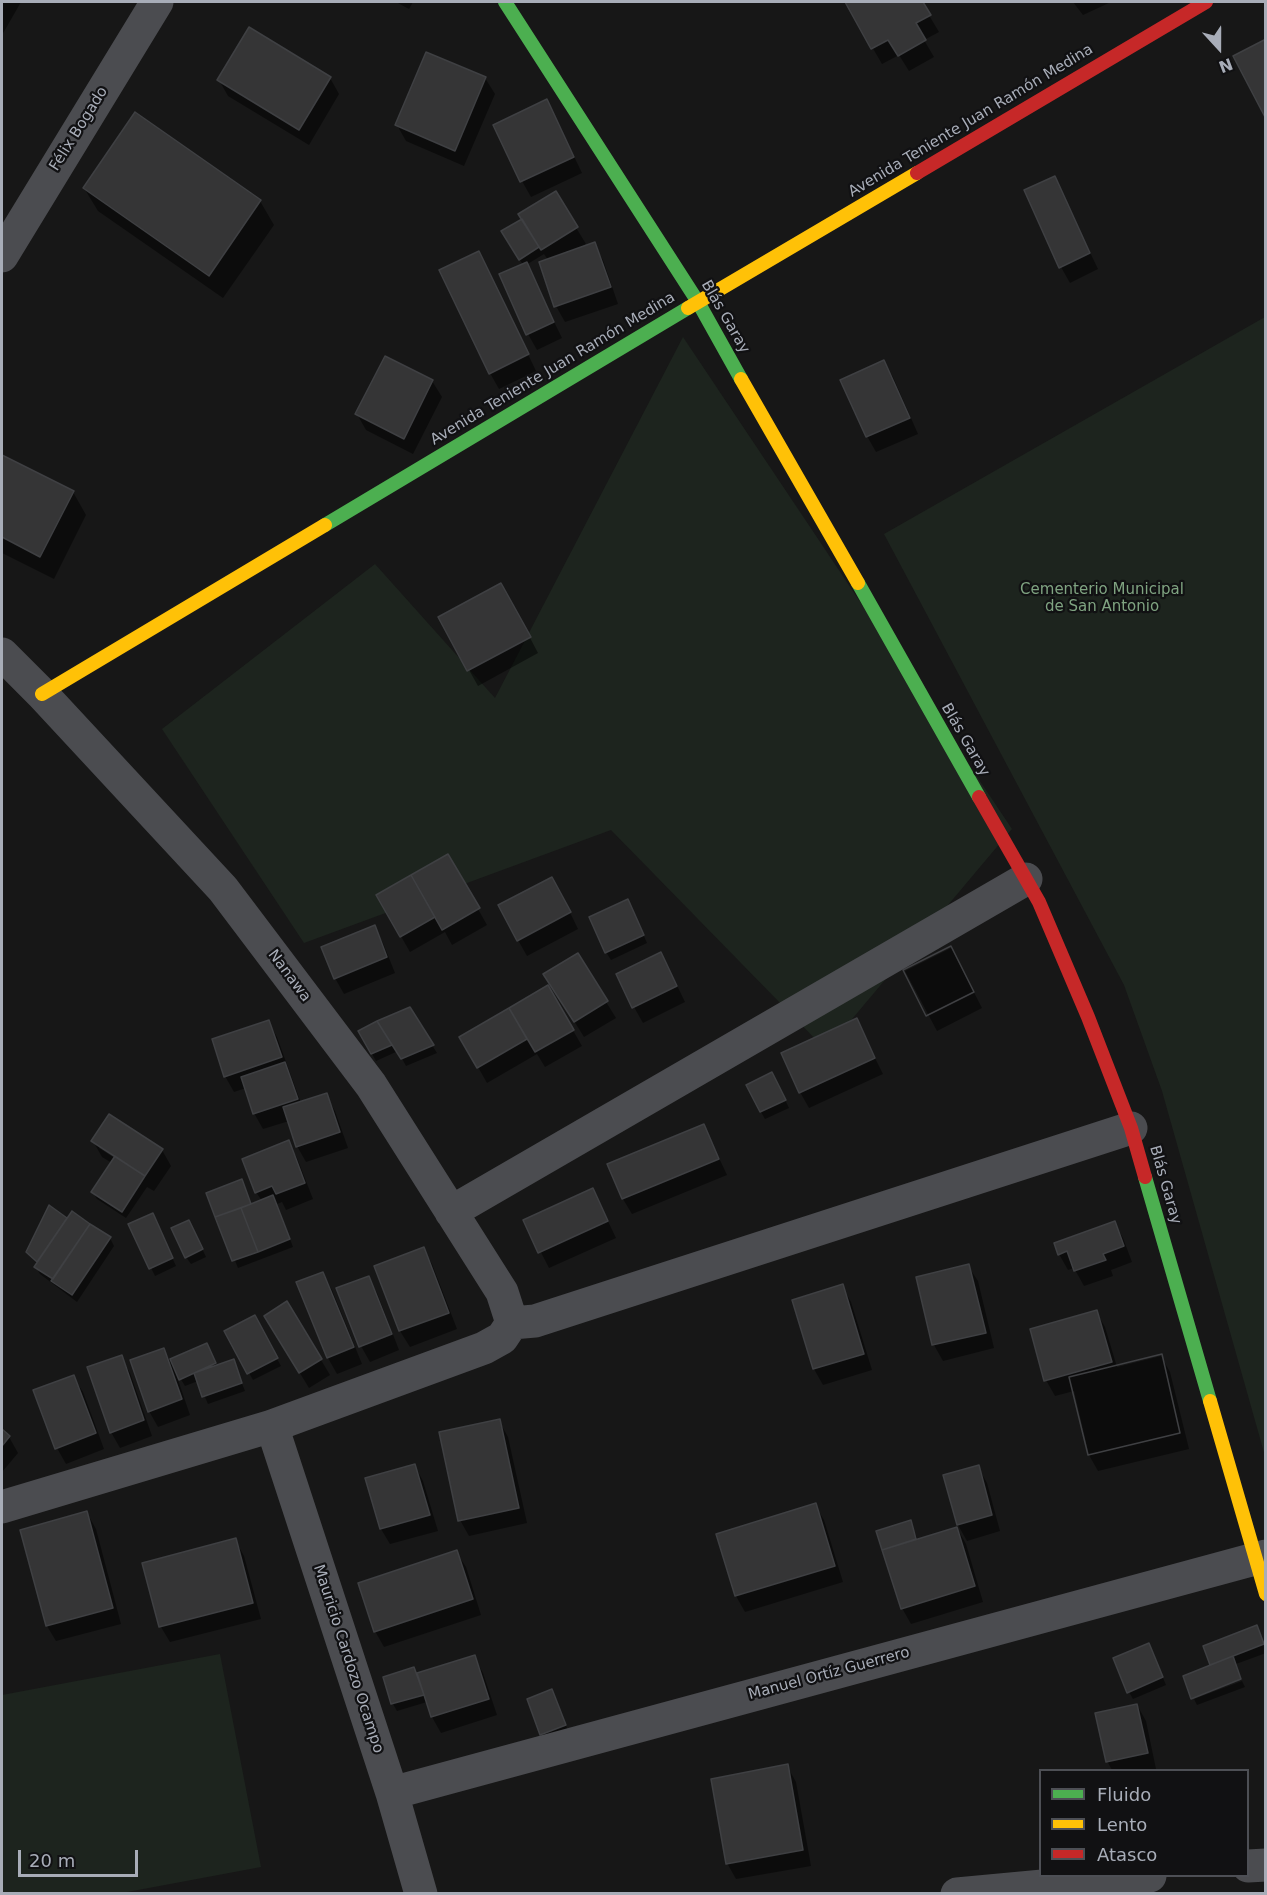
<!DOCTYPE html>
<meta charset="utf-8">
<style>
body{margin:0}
#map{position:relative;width:1267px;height:1895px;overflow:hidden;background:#171717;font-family:"DejaVu Sans",sans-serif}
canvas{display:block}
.frame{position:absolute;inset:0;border:3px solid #a8adb8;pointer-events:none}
.legend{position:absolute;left:1039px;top:1769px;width:210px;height:108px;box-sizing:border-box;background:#111113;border:2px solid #4d4f55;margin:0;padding:8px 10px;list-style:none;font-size:18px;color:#a8adb8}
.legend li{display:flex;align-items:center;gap:12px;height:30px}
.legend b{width:30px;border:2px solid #4d4f55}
.north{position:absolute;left:1189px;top:18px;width:60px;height:60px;-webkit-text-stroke:4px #111113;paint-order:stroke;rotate:159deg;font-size:16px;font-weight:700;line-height:24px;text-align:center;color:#a8adb8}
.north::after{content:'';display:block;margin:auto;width:21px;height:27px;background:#a8adb8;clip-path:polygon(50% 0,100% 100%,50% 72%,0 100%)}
.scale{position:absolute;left:18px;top:1850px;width:120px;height:27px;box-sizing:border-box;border:3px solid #a8adb8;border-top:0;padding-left:8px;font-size:18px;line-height:21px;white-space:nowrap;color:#a8adb8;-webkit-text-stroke:4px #111113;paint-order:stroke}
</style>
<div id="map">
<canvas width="1267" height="1895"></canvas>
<div class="frame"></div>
<ul class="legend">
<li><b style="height:8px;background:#4caf50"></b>Fluido</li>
<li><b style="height:8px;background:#ffc107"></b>Lento</li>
<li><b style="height:8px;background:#c62828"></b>Atasco</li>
</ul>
<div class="north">N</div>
<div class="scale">20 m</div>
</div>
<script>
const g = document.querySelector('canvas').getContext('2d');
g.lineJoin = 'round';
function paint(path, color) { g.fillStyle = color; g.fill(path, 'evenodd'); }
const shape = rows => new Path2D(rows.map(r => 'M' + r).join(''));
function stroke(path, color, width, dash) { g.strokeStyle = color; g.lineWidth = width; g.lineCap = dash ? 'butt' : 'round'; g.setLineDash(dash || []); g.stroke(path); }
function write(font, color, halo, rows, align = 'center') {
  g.font = font + ' "DejaVu Sans",sans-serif'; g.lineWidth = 4.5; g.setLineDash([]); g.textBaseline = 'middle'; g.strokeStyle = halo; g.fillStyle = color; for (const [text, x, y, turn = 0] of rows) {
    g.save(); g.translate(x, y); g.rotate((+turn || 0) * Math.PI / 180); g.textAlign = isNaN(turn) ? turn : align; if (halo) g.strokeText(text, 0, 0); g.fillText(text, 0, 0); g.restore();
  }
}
paint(shape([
 [1265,317,1265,1456,1162,1091,1124,985,884,534],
 [683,337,1012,829,826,1050,611,830,304,943,162,729,375,564,495,698],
 [220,1654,261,1867,122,1893,2,1893,2,1695]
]), '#1d241e');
paint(shape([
 [2,2,21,2,2,35],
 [396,2,413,2,409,9],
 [846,2,921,2,939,32,924,40,934,57,909,71,899,55,882,64],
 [1073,2,1111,2,1083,15],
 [250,29,330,78,339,94,309,145,228,96,219,80],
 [485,78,495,94,464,166,406,141,397,125],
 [555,117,582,173,531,197,522,181],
 [1054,178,1098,269,1070,283,1061,267],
 [84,188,260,201,274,225,223,298,98,211],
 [555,193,586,244,580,248,594,244,603,260,618,304,565,322,556,306,548,260,544,254,526,265,562,338,537,350,528,334,523,265,503,232,523,219],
 [487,269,536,371,499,389,490,373],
 [385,358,432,381,442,397,413,454,366,430,357,414],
 [884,362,893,377,918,434,876,452,867,436],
 [2,456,73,492,86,515,54,579,2,553],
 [510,600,538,653,478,686,440,618],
 [448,856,487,925,452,945,445,932,410,952,378,896],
 [561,894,578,929,527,956,518,940],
 [632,909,647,943,611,960,606,952],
 [374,927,383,943,395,973,344,994,335,978],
 [951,948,982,1008,937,1031,905,971],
 [577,955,616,1018,584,1037,555,990],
 [669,969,685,1002,643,1023,634,1007],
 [548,987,582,1046,545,1067,537,1054,487,1083,461,1037],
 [409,1009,437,1053,406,1066,398,1051,376,1061,360,1032],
 [856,1020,883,1074,809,1108,800,1092],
 [268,1021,277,1037,301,1103,326,1095,335,1111,348,1148,306,1162,297,1146,289,1121,263,1129,254,1113,246,1088,234,1092,225,1076],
 [776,1081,789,1108,765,1119,761,1112],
 [704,1126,727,1175,632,1214,623,1199],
 [93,1141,162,1150,171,1166,154,1191,147,1187,126,1218,97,1199,93,1192,112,1163,102,1157],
 [101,1145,116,1155,116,1159,99,1148],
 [288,1142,297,1158,313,1199,286,1210,282,1202,277,1204,293,1247,238,1268,208,1194,241,1181,252,1205,262,1201,256,1192],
 [593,1190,616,1238,549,1268,525,1221],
 [50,1208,68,1220,110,1238,114,1246,77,1302,40,1274,36,1267,37,1264,28,1252],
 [1114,1222,1123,1238,1132,1262,1111,1270,1113,1276,1084,1286,1074,1268,1068,1270,1059,1254],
 [156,1223,176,1266,155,1276,130,1225],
 [193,1229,206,1257,191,1264,186,1257],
 [423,1249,432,1264,457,1329,410,1347,400,1331,376,1267],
 [968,1266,978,1281,994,1348,943,1361,934,1345,918,1278],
 [323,1274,332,1290,362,1364,337,1374,328,1358,298,1283],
 [368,1278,377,1293,399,1350,370,1362,361,1346],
 [842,1286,851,1302,872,1370,823,1385,814,1369],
 [1096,1312,1105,1327,1117,1367,1161,1356,1170,1372,1189,1449,1098,1471,1089,1455,1074,1391,1055,1396,1046,1380],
 [254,1317,281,1366,253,1380,226,1331],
 [275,1332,321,1360,330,1375,309,1388],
 [206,1345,217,1366,233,1361,245,1391,208,1404,198,1381,185,1386,177,1373,176,1374,190,1415,158,1427,149,1411,164,1350,170,1361],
 [121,1357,130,1373,152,1436,120,1448,111,1432],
 [73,1377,83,1392,104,1449,66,1464,57,1448],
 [499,1421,508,1437,527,1523,469,1536,460,1520],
 [2,1431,9,1437,18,1453,2,1472],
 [414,1465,423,1481,438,1531,390,1544,381,1529],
 [978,1467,987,1483,1000,1531,967,1541,958,1525,945,1476],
 [815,1505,824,1520,843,1582,745,1612,736,1596,718,1535],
 [87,1513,96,1529,121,1624,56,1641,47,1626],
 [910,1521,918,1540,957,1528,966,1544,983,1602,911,1624,902,1608,878,1532],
 [235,1540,244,1556,261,1619,170,1642,161,1627,144,1564],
 [456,1552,466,1567,481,1615,384,1647,375,1631],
 [1260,1635,1266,1653,1236,1664,1241,1678,1192,1697,1212,1666,1205,1647],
 [1152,1652,1166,1685,1133,1699,1129,1692],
 [474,1657,483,1673,497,1715,441,1733,432,1717,427,1702,397,1711,393,1704,385,1678,414,1669,417,1675],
 [1242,1681,1245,1687,1197,1705,1194,1699],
 [552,1691,569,1733,546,1742,542,1734],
 [1137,1705,1146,1721,1156,1769,1148,1770,1112,1770,1107,1761],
 [787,1766,796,1782,811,1866,736,1879,727,1863]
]), '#0007');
const building = shape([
 [845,2,923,2,931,15,916,23,926,40,898,56,888,40,871,49,845,2],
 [249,27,331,77,299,130,217,80,249,27],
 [1266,39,1266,119,1233,56,1266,39],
 [426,52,486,77,455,151,395,125,426,52],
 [547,99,574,157,520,182,493,125,547,99],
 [135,112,261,200,209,276,83,188,135,112],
 [1055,176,1090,253,1059,268,1024,190,1055,176],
 [556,191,578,227,541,250,518,214,556,191],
 [522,219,539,247,519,260,501,231,522,219],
 [595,242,611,287,554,307,539,262,595,242],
 [479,251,529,354,489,374,439,270,479,251],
 [527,262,554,322,526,335,499,274,527,262],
 [385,356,433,380,404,439,355,414,385,356],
 [884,360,910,418,866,437,840,380,884,360],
 [2,455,74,491,40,557,2,537,2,455],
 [501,583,531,637,467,671,438,617,501,583],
 [448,854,480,908,442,930,411,875,448,854],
 [411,875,435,917,400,937,376,895,411,875],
 [552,877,571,912,517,941,498,905,552,877],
 [628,899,644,935,605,953,589,917,628,899],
 [375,925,387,957,334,979,321,947,375,925],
 [951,946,974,992,926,1016,903,970,951,946],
 [951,946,974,992,926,1016,903,970,951,946],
 [661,952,677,986,632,1008,616,974,661,952],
 [578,953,608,1001,574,1022,543,974,578,953],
 [548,985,574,1030,535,1052,509,1008,548,985],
 [410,1007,434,1045,401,1059,377,1021,410,1007],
 [509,1008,527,1039,477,1068,459,1037,509,1008],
 [857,1018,875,1058,799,1093,781,1053,857,1018],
 [269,1020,282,1057,224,1077,212,1039,269,1020],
 [377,1021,392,1045,371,1054,358,1031,377,1021],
 [285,1062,298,1099,253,1114,241,1077,285,1062],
 [772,1072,786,1100,760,1112,746,1085,772,1072],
 [327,1093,340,1132,296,1147,283,1107,327,1093],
 [109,1114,163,1149,145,1176,91,1141,109,1114],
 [704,1124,719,1159,622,1199,607,1164,704,1124],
 [289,1140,305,1183,276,1194,272,1186,255,1193,242,1159,289,1140],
 [115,1156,145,1176,122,1212,91,1192,115,1156],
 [242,1179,251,1204,215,1217,206,1193,242,1179],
 [593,1188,608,1221,538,1253,523,1220,593,1188],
 [273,1195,290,1239,258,1252,241,1208,273,1195],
 [49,1205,67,1218,37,1262,26,1252,49,1205],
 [241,1208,258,1252,232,1261,215,1217,241,1208],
 [72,1211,90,1224,53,1279,34,1267,72,1211],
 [153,1213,173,1258,149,1269,128,1224,153,1213],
 [189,1220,203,1249,185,1258,171,1228,189,1220],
 [1115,1221,1124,1246,1103,1254,1106,1260,1074,1271,1067,1251,1058,1255,1054,1243,1115,1221],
 [90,1224,111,1237,72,1295,51,1281,90,1224],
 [424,1247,449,1313,399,1331,374,1266,424,1247],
 [969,1264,986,1333,932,1345,916,1277,969,1264],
 [323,1272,354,1347,327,1358,296,1282,323,1272],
 [369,1276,392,1334,359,1347,336,1288,369,1276],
 [843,1284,864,1354,813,1369,792,1300,843,1284],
 [287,1301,322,1359,299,1373,264,1316,287,1301],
 [1097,1310,1112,1362,1044,1381,1030,1329,1097,1310],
 [255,1315,278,1358,247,1374,224,1331,255,1315],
 [207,1343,216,1363,179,1380,170,1359,207,1343],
 [164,1348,182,1399,148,1412,130,1360,164,1348],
 [1162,1354,1180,1433,1088,1455,1069,1377,1162,1354],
 [1162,1354,1180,1433,1088,1455,1069,1377,1162,1354],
 [122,1355,144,1420,110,1433,87,1367,122,1355],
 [234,1359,242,1383,202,1397,194,1373,234,1359],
 [74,1375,96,1433,55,1449,33,1390,74,1375],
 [500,1419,519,1508,458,1521,439,1432,500,1419],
 [2,1429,10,1436,2,1446,2,1429],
 [415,1464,430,1515,380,1529,365,1478,415,1464],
 [979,1465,992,1515,957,1525,943,1475,979,1465],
 [816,1503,835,1566,735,1596,716,1534,816,1503],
 [87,1511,113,1608,46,1626,20,1530,87,1511],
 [911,1520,916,1539,882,1550,876,1531,911,1520],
 [957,1527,975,1586,901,1609,882,1550,957,1527],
 [236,1538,253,1603,159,1627,142,1563,236,1538],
 [457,1550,473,1599,374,1632,358,1583,457,1550],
 [1257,1625,1264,1644,1210,1665,1203,1646,1257,1625],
 [1149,1643,1163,1677,1127,1693,1113,1658,1149,1643],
 [475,1655,489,1699,431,1717,417,1673,475,1655],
 [1233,1656,1241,1679,1191,1699,1183,1676,1233,1656],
 [414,1667,424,1695,391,1704,383,1677,414,1667],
 [552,1689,566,1725,540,1735,527,1699,552,1689],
 [1137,1704,1148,1753,1106,1762,1095,1713,1137,1704],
 [788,1764,803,1850,726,1864,711,1779,788,1764]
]);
paint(building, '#353536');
stroke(building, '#3f4043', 1.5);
stroke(shape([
 [2,256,157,2],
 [2,654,42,694,223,889,371,1085,502,1292,512,1323,502,1338,484,1348,272,1426,2,1507],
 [451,1212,1026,879],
 [512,1323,535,1321,1131,1128],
 [272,1426,392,1793,421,1894],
 [392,1793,1266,1556],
 [1248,1866,1266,1865],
 [957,1894,1150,1876]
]), '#4b4c50', 33);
stroke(shape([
 [505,2,698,302,741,379],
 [325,525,688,308],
 [858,583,979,797],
 [1145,1177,1210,1401]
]), '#4caf50', 14);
stroke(shape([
 [688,308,917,173],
 [741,379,858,583],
 [42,694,325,525],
 [1210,1401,1266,1594]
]), '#ffc107', 14);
stroke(shape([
 [917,173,1206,2],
 [979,797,1039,902,1088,1017,1131,1128,1145,1177]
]), '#c62828', 14);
write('15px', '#a8adb8', '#111113', [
 ["Avenida Teniente Juan Ramón Medina",971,121,-31],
 ["Félix Bogado",79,129,-58],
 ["Blás Garay",725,317,60],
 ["Avenida Teniente Juan Ramón Medina",553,369,-31],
 ["Blás Garay",965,740,60],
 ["Nanawa",289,976,53],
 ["Blás Garay",1165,1185,74],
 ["Mauricio Cardozo Ocampo",348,1659,72],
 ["Manuel Ortíz Guerrero",829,1674,-15]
]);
write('15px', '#7fa381', '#111113', [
 ["Cementerio Municipal",1102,590],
 ["de San Antonio",1102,607]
]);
</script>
